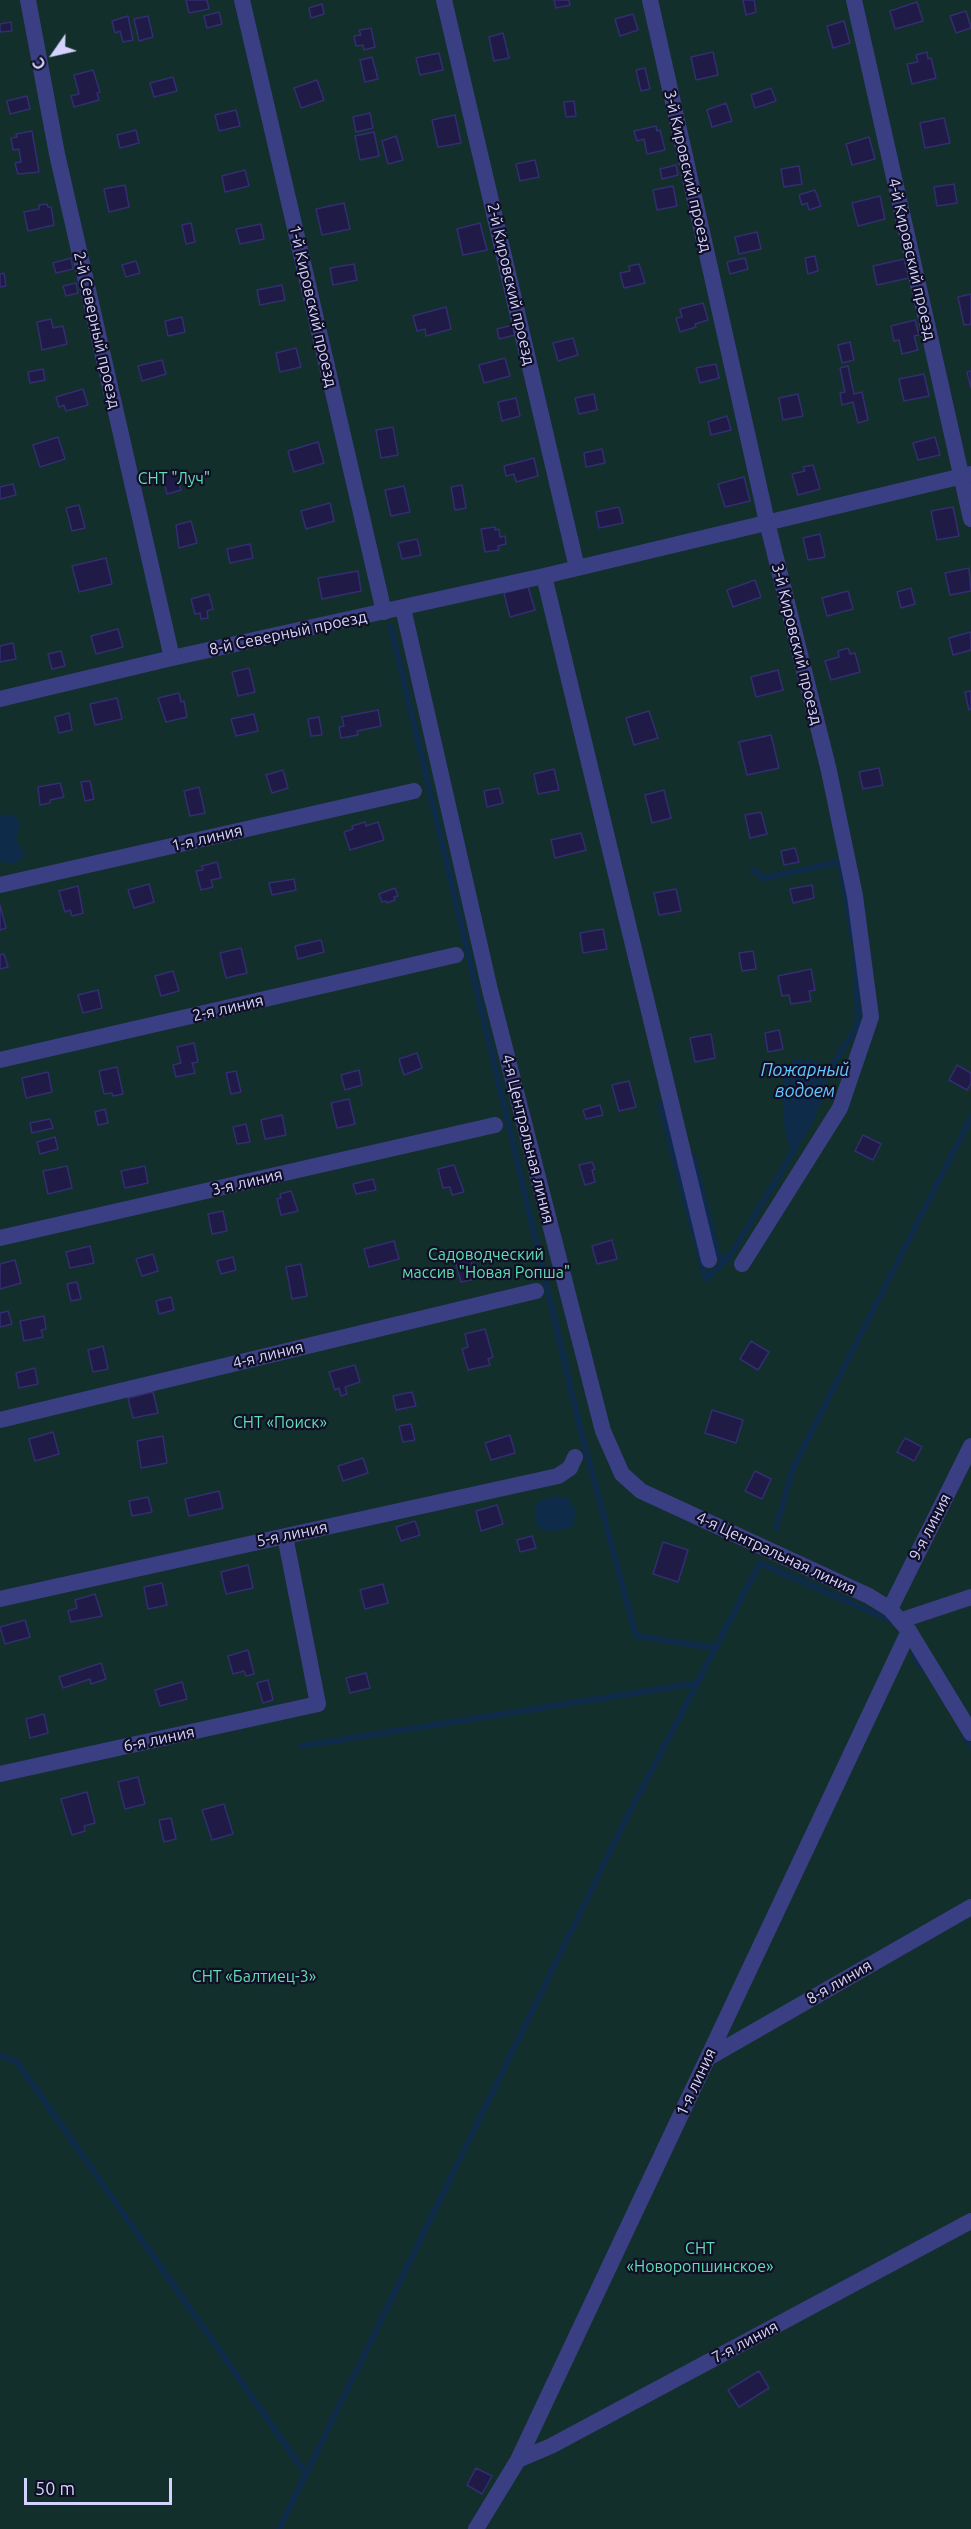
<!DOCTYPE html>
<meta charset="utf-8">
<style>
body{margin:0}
#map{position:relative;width:971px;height:2529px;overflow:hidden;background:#100f25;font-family:Ubuntu,sans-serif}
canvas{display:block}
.north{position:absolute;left:24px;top:24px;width:60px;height:60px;-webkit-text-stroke:4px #100f25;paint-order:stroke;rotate:236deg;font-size:16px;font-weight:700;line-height:24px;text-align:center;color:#d4d3ff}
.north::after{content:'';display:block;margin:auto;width:21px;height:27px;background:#d4d3ff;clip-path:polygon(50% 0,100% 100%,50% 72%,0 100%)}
.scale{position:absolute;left:24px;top:2478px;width:148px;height:27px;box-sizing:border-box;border:3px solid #d4d3ff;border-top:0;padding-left:8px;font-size:18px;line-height:21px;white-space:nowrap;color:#d4d3ff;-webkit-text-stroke:4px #100f25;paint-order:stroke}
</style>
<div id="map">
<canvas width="971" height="2529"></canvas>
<div class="north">С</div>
<div class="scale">50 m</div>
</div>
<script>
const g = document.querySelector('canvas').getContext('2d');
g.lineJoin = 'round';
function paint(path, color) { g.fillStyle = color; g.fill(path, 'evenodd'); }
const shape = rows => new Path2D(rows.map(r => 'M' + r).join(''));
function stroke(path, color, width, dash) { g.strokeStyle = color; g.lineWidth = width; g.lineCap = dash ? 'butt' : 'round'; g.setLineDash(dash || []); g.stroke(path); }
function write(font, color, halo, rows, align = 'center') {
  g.font = font + ' Ubuntu,sans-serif'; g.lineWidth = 4.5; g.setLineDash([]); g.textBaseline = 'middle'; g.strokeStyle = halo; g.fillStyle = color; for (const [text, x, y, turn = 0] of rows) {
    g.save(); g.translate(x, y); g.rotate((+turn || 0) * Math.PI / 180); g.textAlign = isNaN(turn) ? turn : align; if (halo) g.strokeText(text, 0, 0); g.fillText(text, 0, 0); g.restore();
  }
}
paint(shape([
 [0,0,971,0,971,2529,0,2529]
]), '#122f2b');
paint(shape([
 [11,814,21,822,16,839,25,854,20,861,12,864,0,861,0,816],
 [806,1059,818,1062,827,1074,826,1088,813,1122,798,1148,790,1149,785,1132,782,1093,784,1079,787,1068,795,1060],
 [557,1496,568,1498,575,1509,574,1524,569,1528,550,1532,544,1530,537,1526,535,1507,540,1500]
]), '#0e2b4a');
stroke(shape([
 [391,627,581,1432,636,1636,716,1648],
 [753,870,765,878,840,862,853,940],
 [827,1074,856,1028,858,1016,855,956],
 [660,1104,706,1279,728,1259,795,1149],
 [693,1157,719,1258,728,1259],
 [776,1528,793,1468,971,1117],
 [914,1655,921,1667],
 [964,1734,971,1746],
 [302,1746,698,1683],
 [0,2055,17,2062,306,2474],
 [279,2529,625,1821,760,1563,892,1621]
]), '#0e2b4a', 6);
const building = shape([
 [186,0,207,0,209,9,189,13,186,0],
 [554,0,569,0,570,5,556,8,554,0],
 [743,0,754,0,756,12,746,15,743,0],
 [917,2,923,21,895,29,890,11,917,2],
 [322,4,324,14,311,18,309,8,322,4],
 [966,11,971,28,956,33,950,16,966,11],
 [219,12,222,24,207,28,204,16,219,12],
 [633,14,638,30,620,36,615,19,633,14],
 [128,16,133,40,123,42,120,31,115,33,112,21,128,16],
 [148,16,153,37,139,41,134,19,148,16],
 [844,21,850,43,833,48,827,26,844,21],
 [11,22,12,31,0,32,0,24,11,22],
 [371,28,375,47,364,50,363,45,356,46,354,36,361,35,359,30,371,28],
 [503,33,509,58,494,61,489,37,503,33],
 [713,52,718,75,696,80,691,57,713,52],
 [927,52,928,59,931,58,936,78,912,84,907,64,918,62,916,55,927,52],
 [439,53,443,70,420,75,416,58,439,53],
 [372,57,378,79,365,82,360,60,372,57],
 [645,68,650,89,641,91,636,70,645,68],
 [93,70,100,92,97,93,99,100,74,107,71,96,79,94,74,75,93,70],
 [173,77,177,91,154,97,150,83,173,77],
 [317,80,324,100,301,108,294,88,317,80],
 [771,88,776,101,755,108,751,95,771,88],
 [27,96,30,109,10,114,7,101,27,96],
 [574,101,576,116,566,117,564,102,574,101],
 [726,103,732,121,712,127,707,110,726,103],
 [236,110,240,126,219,131,215,115,236,110],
 [370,113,373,128,356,132,353,117,370,113],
 [455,115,461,143,438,147,432,120,455,115],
 [944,118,950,143,925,148,920,123,944,118],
 [656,126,657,131,660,130,665,150,647,154,644,139,637,141,634,131,656,126],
 [136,130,139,143,120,148,117,135,136,130],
 [32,131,39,172,18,174,15,163,21,162,19,149,13,150,11,138,17,137,16,134,32,131],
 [374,132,379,156,360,160,355,136,374,132],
 [396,136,403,160,388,164,382,141,396,136],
 [869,137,875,159,852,165,846,144,869,137],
 [535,160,539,177,520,181,516,164,535,160],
 [676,165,678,175,662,179,660,169,676,165],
 [799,166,802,184,784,187,781,169,799,166],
 [245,170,249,186,225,192,222,176,245,170],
 [954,184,957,203,937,206,934,187,954,184],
 [125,185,129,207,109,212,104,189,125,185],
 [673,186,677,206,657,210,653,190,673,186],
 [815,190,821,206,809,210,807,203,802,205,799,195,815,190],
 [880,196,885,219,858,226,852,203,880,196],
 [344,203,350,229,322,235,316,209,344,203],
 [47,204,48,207,51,207,54,225,28,231,24,212,39,209,39,205,47,204],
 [191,223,195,242,186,244,182,225,191,223],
 [480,223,487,250,463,255,457,229,480,223],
 [261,224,264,239,240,244,236,229,261,224],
 [757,232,761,249,739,254,735,237,757,232],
 [815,256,818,271,808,274,805,258,815,256],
 [71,258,73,269,56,273,53,263,71,258],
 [745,258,748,269,730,274,727,262,745,258],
 [904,259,909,278,877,285,873,266,904,259],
 [136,261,140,273,126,277,122,265,136,261],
 [354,264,357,280,333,285,330,268,354,264],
 [639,264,645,283,624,288,620,273,630,271,629,266,639,264],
 [4,273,6,286,0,287,0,274,4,273],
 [76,283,78,293,66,296,63,286,76,283],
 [282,285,285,300,260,305,257,290,282,285],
 [971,294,971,324,964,325,958,297,971,294],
 [703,303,708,320,695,324,696,327,680,332,676,318,682,317,680,309,703,303],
 [446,307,451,329,426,336,425,329,417,331,413,316,446,307],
 [182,317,185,332,168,336,165,321,182,317],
 [51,319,53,328,63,326,67,344,42,350,37,322,51,319],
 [915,320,919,335,914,336,918,350,902,354,899,340,894,341,891,326,915,320],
 [513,325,515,335,499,339,497,329,513,325],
 [573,338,578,355,558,361,553,343,573,338],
 [850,342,854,360,842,363,838,345,850,342],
 [296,348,301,367,280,372,276,353,296,348],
 [505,358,510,376,484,383,479,365,505,358],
 [162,360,166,374,142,381,138,366,162,360],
 [716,364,719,378,700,383,696,368,716,364],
 [848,366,854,394,862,392,868,420,858,423,853,402,842,405,840,393,845,392,840,368,848,366],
 [43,369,45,380,30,383,28,372,43,369],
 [971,371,971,388,967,372,971,371],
 [924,374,929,396,904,401,899,379,924,374],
 [83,389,88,405,66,411,64,405,59,407,56,397,83,389],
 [594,394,597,410,579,414,575,398,594,394],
 [798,394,803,416,783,420,779,398,798,394],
 [516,398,520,416,502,421,498,402,516,398],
 [727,416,731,430,711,435,708,422,727,416],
 [393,427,398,455,381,458,376,430,393,427],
 [58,437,65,459,40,467,33,445,58,437],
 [935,437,940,455,918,460,913,443,935,437],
 [318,442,324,463,294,472,288,451,318,442],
 [602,449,605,463,586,467,584,453,602,449],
 [534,458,538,476,516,482,514,474,506,476,504,466,534,458],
 [813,465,820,489,798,495,792,474,805,471,803,467,813,465],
 [176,471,181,490,167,494,162,475,176,471],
 [744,477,750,501,725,507,718,484,744,477],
 [13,484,16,495,0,499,0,487,13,484],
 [462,485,466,508,455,510,451,487,462,485],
 [404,486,410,512,391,516,385,490,404,486],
 [330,503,334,521,306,529,301,511,330,503],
 [79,505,85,528,72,531,66,508,79,505],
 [619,507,623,523,599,528,596,512,619,507],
 [953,507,959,536,937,540,931,511,953,507],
 [191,521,197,543,179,548,176,525,191,521],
 [495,527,495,530,499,529,500,537,505,536,506,544,498,546,499,550,485,552,481,529,495,527],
 [820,534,825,557,808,560,803,538,820,534],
 [417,539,421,555,402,559,398,543,417,539],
 [250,544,253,558,230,563,227,549,250,544],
 [106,558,112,584,79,592,72,566,106,558],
 [969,568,971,591,950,595,945,573,969,568],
 [358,571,361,591,322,599,318,578,358,571],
 [755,580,761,597,733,607,727,590,755,580],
 [528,587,535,610,510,617,504,593,528,587],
 [911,588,915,604,901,608,897,592,911,588],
 [848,591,853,609,827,616,822,598,848,591],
 [209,594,213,609,207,611,208,618,201,619,200,613,195,614,191,599,209,594],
 [118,629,123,647,96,654,91,636,118,629],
 [971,632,971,650,953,655,949,638,971,632],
 [13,643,16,659,0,662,0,646,13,643],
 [848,648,850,654,855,653,860,672,831,680,825,661,839,657,838,651,848,648],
 [61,651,65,666,52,669,48,654,61,651],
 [249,668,255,692,238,696,232,672,249,668],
 [778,670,783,690,756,697,751,677,778,670],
 [971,691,971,709,969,710,965,692,971,691],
 [179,693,181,702,184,701,187,717,166,722,158,698,179,693],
 [117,698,122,719,95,725,90,704,117,698],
 [378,710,381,726,357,731,358,735,341,738,339,727,344,726,342,717,378,710],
 [649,711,658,738,634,745,626,718,649,711],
 [69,713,72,730,59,733,55,717,69,713],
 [254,714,258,731,236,736,231,719,254,714],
 [319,717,322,735,311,736,308,719,319,717],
 [771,735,779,768,747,775,739,742,771,735],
 [879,768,883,785,863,789,859,772,879,768],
 [554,769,559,790,538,794,534,774,554,769],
 [283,770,288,788,272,793,266,775,283,770],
 [90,781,94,799,85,801,81,782,90,781],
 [60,783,64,797,50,800,50,803,40,805,38,787,60,783],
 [199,787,205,813,190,816,184,791,199,787],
 [499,788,503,803,487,807,484,791,499,788],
 [664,790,671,818,652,823,645,795,664,790],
 [761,812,767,834,750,838,745,815,761,812],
 [365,822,366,826,378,822,384,840,350,850,344,832,353,829,352,826,365,822],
 [581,833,586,850,555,858,551,840,581,833],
 [795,848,799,862,784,865,781,851,795,848],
 [217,862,221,878,211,880,213,887,201,890,196,871,203,870,202,866,217,862],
 [294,879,296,890,272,895,269,883,294,879],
 [149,884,154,902,134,908,128,890,149,884],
 [812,885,814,898,793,903,790,889,812,885],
 [78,886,83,913,72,916,70,910,65,912,59,891,78,886],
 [395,888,398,896,394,897,395,900,387,903,386,901,382,902,379,894,395,888],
 [676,889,681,911,659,915,654,893,676,889],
 [0,905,6,928,0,930,0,905],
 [603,929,607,949,583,953,580,933,603,929],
 [321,940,324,952,298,959,295,946,321,940],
 [241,948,247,973,226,978,220,953,241,948],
 [753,951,756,969,742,971,739,953,753,951],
 [4,954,8,967,0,969,0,955,4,954],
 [811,969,815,990,809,991,811,1001,791,1004,789,995,782,996,778,976,811,969],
 [173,971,179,991,161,996,155,976,173,971],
 [98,990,102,1008,83,1013,78,995,98,990],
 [779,1030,783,1049,768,1052,765,1033,779,1030],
 [711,1034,715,1058,695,1062,690,1038,711,1034],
 [194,1043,198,1062,192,1063,195,1073,176,1077,173,1065,181,1063,177,1047,194,1043],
 [417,1053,422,1068,404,1075,399,1059,417,1053],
 [957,1065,971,1073,971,1084,967,1090,949,1080,957,1065],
 [117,1067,123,1094,113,1096,112,1093,104,1094,99,1071,117,1067],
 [359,1070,362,1085,345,1090,341,1075,359,1070],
 [236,1071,241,1092,231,1094,226,1073,236,1071],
 [48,1072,52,1092,26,1098,22,1078,48,1072],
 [629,1081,636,1107,619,1111,612,1085,629,1081],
 [349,1099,355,1124,337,1128,331,1103,349,1099],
 [600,1105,603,1115,586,1119,583,1110,600,1105],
 [105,1109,108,1123,98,1125,95,1112,105,1109],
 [282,1115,286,1135,265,1139,261,1120,282,1115],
 [50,1119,53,1128,32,1133,30,1123,50,1119],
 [246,1124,250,1142,237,1144,233,1127,246,1124],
 [863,1135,881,1144,873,1160,855,1151,863,1135],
 [55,1137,58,1149,40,1154,37,1142,55,1137],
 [592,1162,595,1169,592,1170,595,1182,585,1185,579,1165,592,1162],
 [454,1165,464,1192,452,1195,450,1187,443,1188,438,1169,454,1165],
 [67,1166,72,1188,48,1194,43,1171,67,1166],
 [145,1166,148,1183,125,1188,121,1171,145,1166],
 [373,1179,376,1190,356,1194,353,1184,373,1179],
 [291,1191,298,1211,281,1215,277,1199,281,1198,280,1194,291,1191],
 [223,1211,227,1231,212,1234,208,1214,223,1211],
 [612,1240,617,1259,597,1264,592,1246,612,1240],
 [394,1241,399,1259,369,1267,364,1249,394,1241],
 [90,1246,94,1263,70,1268,66,1252,90,1246],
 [153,1254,158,1271,142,1276,136,1259,153,1254],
 [470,1256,475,1279,461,1282,455,1260,470,1256],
 [233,1257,236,1270,221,1274,217,1261,233,1257],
 [15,1260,21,1283,0,1289,0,1264,15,1260],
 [301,1264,307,1296,292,1299,286,1267,301,1264],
 [77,1282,81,1299,71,1301,67,1284,77,1282],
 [171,1297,174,1310,159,1314,156,1301,171,1297],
 [8,1311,12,1324,0,1327,0,1313,8,1311],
 [44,1316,46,1329,41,1330,43,1337,24,1341,20,1321,44,1316],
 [485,1329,493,1357,488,1359,490,1365,468,1370,462,1349,468,1347,465,1334,485,1329],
 [751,1341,769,1352,758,1370,740,1359,751,1341],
 [103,1346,108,1369,93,1372,88,1350,103,1346],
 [355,1365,360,1382,345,1387,347,1394,341,1396,339,1388,335,1390,329,1372,355,1365],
 [35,1368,38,1384,19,1388,16,1373,35,1368],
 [153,1392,158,1413,133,1418,128,1398,153,1392],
 [412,1392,416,1406,396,1410,393,1396,412,1392],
 [712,1410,743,1420,736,1443,705,1433,712,1410],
 [411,1424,415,1440,403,1442,399,1426,411,1424],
 [53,1432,59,1454,35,1461,29,1439,53,1432],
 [510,1435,515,1453,491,1460,485,1443,510,1435],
 [163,1436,167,1463,141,1468,137,1441,163,1436],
 [905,1438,922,1447,914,1461,897,1452,905,1438],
 [363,1458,368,1473,343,1481,338,1466,363,1458],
 [755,1471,771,1479,762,1499,745,1491,755,1471],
 [219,1491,223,1508,189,1516,185,1499,219,1491],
 [148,1497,152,1512,132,1516,129,1501,148,1497],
 [497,1505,503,1524,481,1531,476,1511,497,1505],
 [415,1521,420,1535,401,1541,396,1527,415,1521],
 [532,1536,536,1548,520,1552,517,1540,532,1536],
 [663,1542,688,1550,678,1582,653,1574,663,1542],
 [248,1565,253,1588,226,1594,221,1572,248,1565],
 [162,1583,167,1605,148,1609,144,1587,162,1583],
 [383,1584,388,1603,365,1609,360,1590,383,1584],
 [95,1594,102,1616,71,1622,68,1611,77,1608,75,1600,95,1594],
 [25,1620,30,1637,5,1644,0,1627,25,1620],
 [248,1650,254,1674,246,1676,244,1671,233,1674,228,1656,248,1650],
 [101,1663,106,1679,91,1684,90,1679,63,1688,59,1677,101,1663],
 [366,1673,370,1688,350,1693,346,1678,366,1673],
 [268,1680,273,1700,263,1703,257,1683,268,1680],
 [182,1682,187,1699,160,1706,155,1690,182,1682],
 [44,1714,48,1733,30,1738,26,1719,44,1714],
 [138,1777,145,1804,125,1809,118,1782,138,1777],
 [87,1792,95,1823,84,1826,85,1831,72,1835,61,1799,87,1792],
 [224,1804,233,1834,212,1840,202,1810,224,1804],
 [171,1818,176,1839,164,1842,159,1820,171,1818],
 [759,2371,769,2388,739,2407,728,2390,759,2371],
 [476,2468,492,2476,482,2494,467,2485,476,2468]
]);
paint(building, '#1f1b46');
stroke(building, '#332d72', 1.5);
stroke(shape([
 [28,0,57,154,172,658],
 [242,0,384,612],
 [444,0,577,568],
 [650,0,767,522,829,771,855,896,871,1017,840,1108,742,1264],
 [854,0,971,519],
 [544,576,709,1260],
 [403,608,490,990,603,1431,622,1474,641,1491,869,1596,890,1609,909,1631,971,1733],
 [0,699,172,658,544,576,971,474],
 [0,885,414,791],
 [0,1060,456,955],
 [0,1238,495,1125],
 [0,1420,536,1291],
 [0,1599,558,1476,570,1468,575,1457],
 [890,1609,971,1446],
 [902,1620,971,1597],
 [0,1774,318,1704,285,1536],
 [708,2058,971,1907],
 [518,2460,551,2446,971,2221],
 [476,2529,518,2460,909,1631]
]), '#3a3f84', 16);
write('16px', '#d4d3ff', '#100f25', [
 ["3-й Кировский проезд",688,171,77],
 ["4-й Кировский проезд",912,259,77],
 ["2-й Кировский проезд",511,284,77],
 ["1-й Кировский проезд",313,306,77],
 ["2-й Северный проезд",97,330,77],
 ["8-й Северный проезд",288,633,-12],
 ["3-й Кировский проезд",797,644,76],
 ["1-я линия",207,838,-13],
 ["2-я линия",228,1008,-13],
 ["4-я Центральная линия",528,1139,76],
 ["3-я линия",247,1182,-13],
 ["4-я линия",268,1355,-14],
 ["9-я линия",930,1527,-63],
 ["5-я линия",292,1534,-12],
 ["4-я Центральная линия",776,1553,25],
 ["6-я линия",159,1739,-12],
 ["8-я линия",839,1982,-30],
 ["1-я линия",696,2082,-65],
 ["7-я линия",745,2342,-28]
]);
write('16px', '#5fdfb2', '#100f25', [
 ["СНТ \"Луч\"",174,479],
 ["Садоводческий",486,1255],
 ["массив \"Новая Ропша\"",486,1273],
 ["СНТ «Поиск»",280,1423],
 ["СНТ «Балтиец-3»",254,1977],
 ["СНТ",700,2249],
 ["«Новоропшинское»",700,2267]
]);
write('italic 18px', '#62c7fe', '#100f25', [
 ["Пожарный",805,1070],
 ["водоем",805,1091]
]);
</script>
